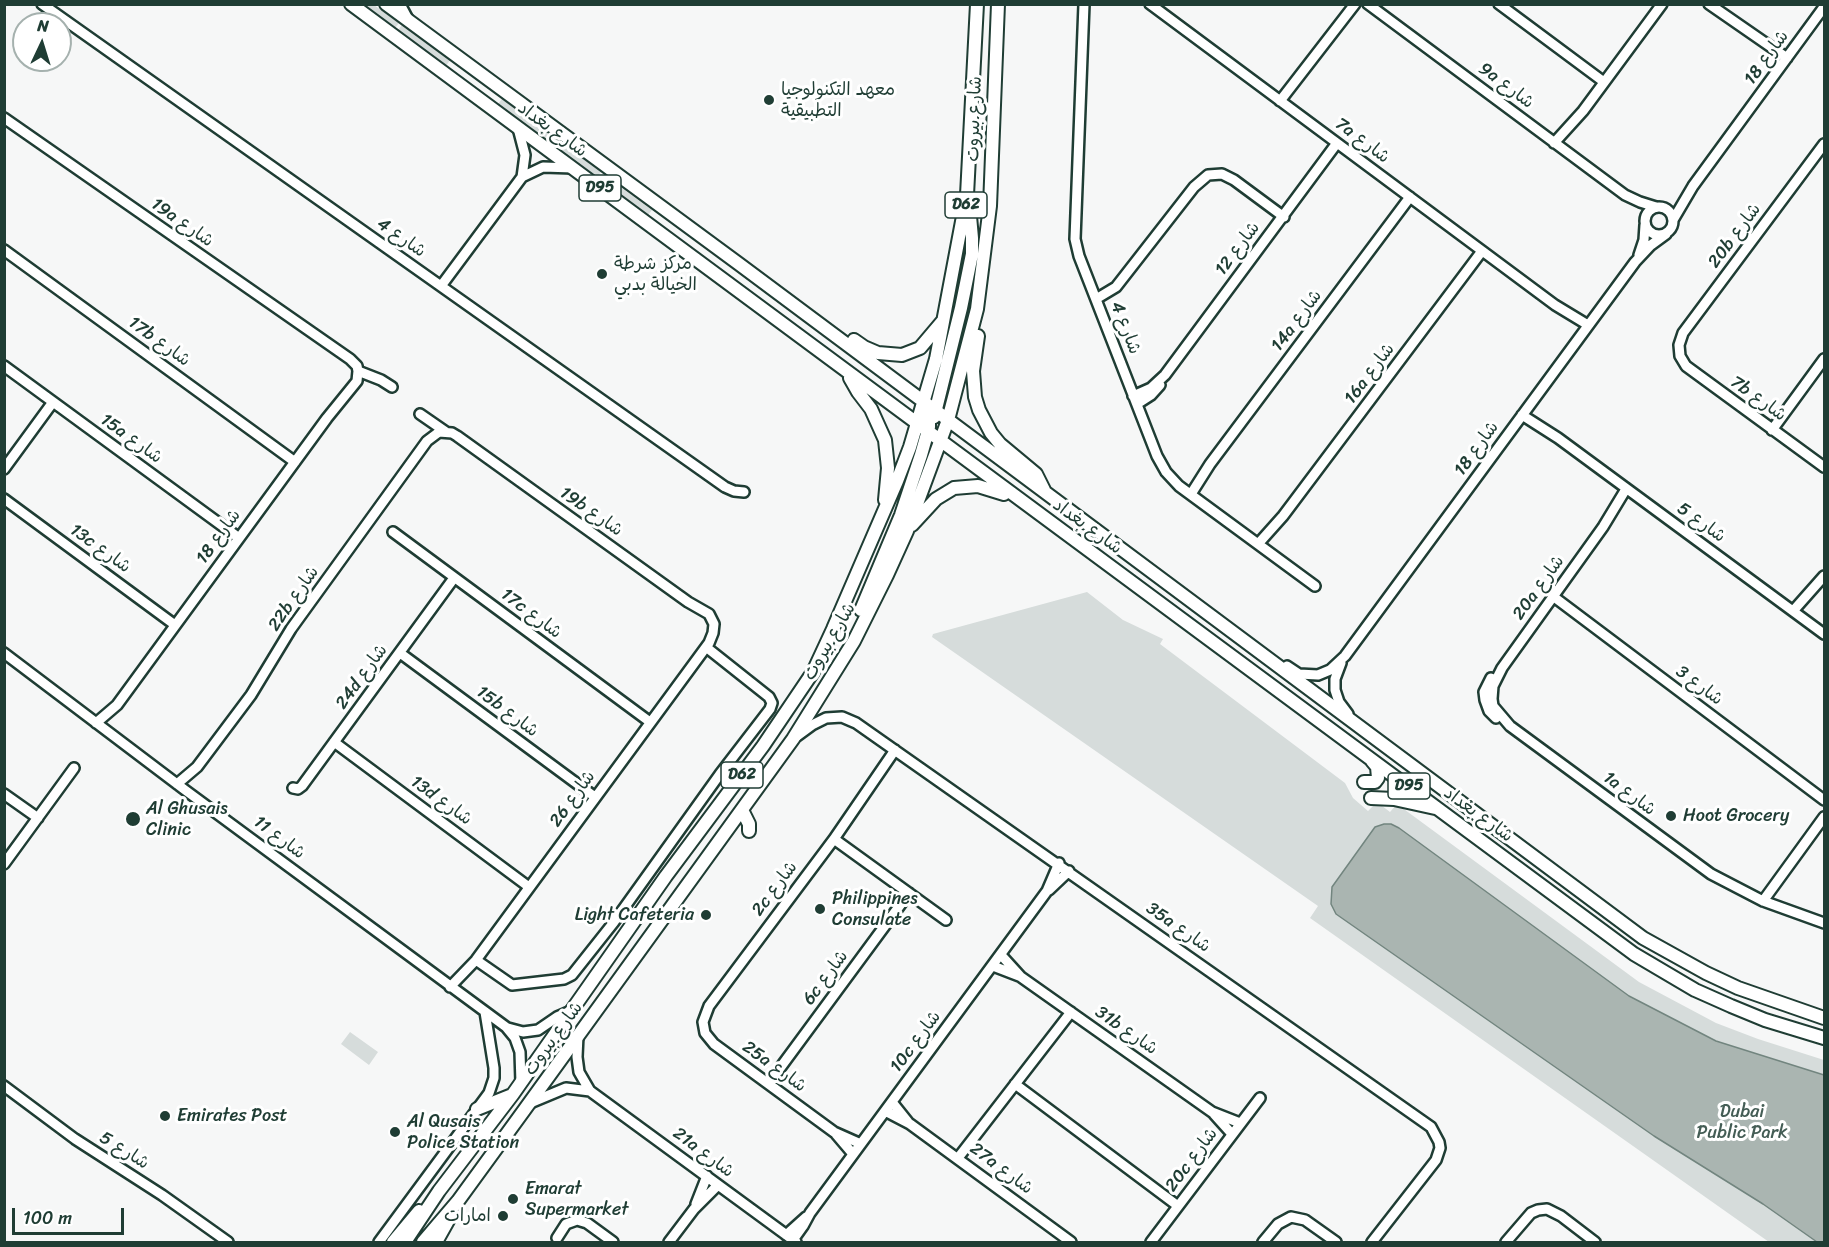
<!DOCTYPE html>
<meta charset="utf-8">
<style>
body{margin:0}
#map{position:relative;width:1829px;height:1247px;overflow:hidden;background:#f6f7f7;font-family:Sriracha,sans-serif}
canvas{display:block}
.frame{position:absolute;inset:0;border:6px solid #1f3d34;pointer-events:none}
.north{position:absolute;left:12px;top:12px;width:60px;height:60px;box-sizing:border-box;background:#fff;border:2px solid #a5b1ae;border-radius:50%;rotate:4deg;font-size:16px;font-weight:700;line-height:24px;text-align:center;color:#1f3d34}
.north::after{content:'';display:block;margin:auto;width:21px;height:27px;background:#1f3d34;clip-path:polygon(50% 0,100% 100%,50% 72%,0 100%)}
.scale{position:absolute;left:12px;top:1208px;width:112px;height:27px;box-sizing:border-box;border:3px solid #1f3d34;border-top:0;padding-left:8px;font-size:18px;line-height:21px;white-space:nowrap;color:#1f3d34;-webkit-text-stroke:4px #fff;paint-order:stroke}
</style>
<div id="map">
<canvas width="1829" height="1247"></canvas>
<div class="frame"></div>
<div class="north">N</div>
<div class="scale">100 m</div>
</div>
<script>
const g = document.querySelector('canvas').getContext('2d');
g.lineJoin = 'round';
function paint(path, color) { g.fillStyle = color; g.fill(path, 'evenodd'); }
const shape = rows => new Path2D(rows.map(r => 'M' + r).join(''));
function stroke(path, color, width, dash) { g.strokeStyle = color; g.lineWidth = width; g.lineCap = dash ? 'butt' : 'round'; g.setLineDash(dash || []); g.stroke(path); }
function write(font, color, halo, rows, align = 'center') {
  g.font = font + ' Sriracha,"Playpen Sans Arabic",sans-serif'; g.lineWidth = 6; g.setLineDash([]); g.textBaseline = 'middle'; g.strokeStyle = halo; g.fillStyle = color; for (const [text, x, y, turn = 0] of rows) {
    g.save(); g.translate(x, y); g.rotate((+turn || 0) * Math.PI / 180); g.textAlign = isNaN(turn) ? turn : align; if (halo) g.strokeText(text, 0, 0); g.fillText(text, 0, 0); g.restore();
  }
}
paint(shape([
 [363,5,374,5,399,23,395,28],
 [402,25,450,60,446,66,398,30],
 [502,99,550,134,546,139,498,104],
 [553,137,601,172,597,177,549,142],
 [604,175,652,210,648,215,600,180],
 [1087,592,1123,620,1163,639,1160,644,1345,783,1353,798,1368,811,1377,802,1390,812,1397,804,1639,982,1716,1023,1758,1039,1824,1060,1824,1242,1769,1242,1310,918,1318,906,932,637,933,634],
 [350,1032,378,1052,369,1065,341,1044]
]), '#d6dcdb');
const water = shape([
 [1384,824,1391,824,1399,828,1629,996,1716,1041,1824,1075,1824,1242,1817,1242,1763,1204,1654,1136,1336,914,1331,904,1332,887,1375,827,1384,824]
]);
paint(water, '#aab5b1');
stroke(water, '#72857f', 1.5);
const minor = shape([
 [42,4,725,487,734,491,744,492],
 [400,4,408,19],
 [1084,4,1075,239,1079,256,1157,456,1166,472,1179,486,1315,586],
 [1150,4,1555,305,1588,325],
 [1368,4,1625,195,1640,202,1656,207],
 [1499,4,1604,82],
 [1709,4,1787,58],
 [1280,101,1355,4],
 [4,118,350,359,357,366,358,371,357,381,327,418,117,705,96,723],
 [518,128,525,155,522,177],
 [1554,143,1583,111,1662,4],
 [1824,144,1683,333,1679,345,1680,356,1686,366,1824,467],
 '1645 221a14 14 0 1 1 28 0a14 14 0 1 1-28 0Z',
 [1673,220,1693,186,1824,7],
 [4,250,295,462],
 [1639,255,1644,240,1645,225],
 [441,286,522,177,543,167,573,168],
 [1096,299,1116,287,1194,187,1208,175,1222,174,1234,180,1284,217],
 [4,366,239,538],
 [358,371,381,380,392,387],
 [1133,396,1151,388,1165,375,1337,143],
 [1137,404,1151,395,1160,385],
 [420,414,446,432],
 [1522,415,1558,438,1824,634],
 [1772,430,1824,359],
 [4,469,53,402],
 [1626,489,1603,527,1502,668,1493,686,1492,699,1493,706,1510,726,1711,874,1763,901,1824,923],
 [1191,494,1210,464,1410,197],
 [4,499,175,625],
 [393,532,650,722],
 [1258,544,1283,516,1482,251],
 [1554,597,1824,800],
 [1793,611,1824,576],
 [4,653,185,790,506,1027,515,1038,520,1052,521,1083],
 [400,653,595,797],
 [1341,663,1335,679,1335,690,1339,702,1348,714],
 [1287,666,1299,674,1318,675,1330,670,1345,656,1635,262,1651,245,1666,234],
 [1491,678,1484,692,1485,700,1489,711,1496,718],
 [797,736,812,725,826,718,842,717,856,723,1431,1127,1439,1142,1440,1148,1436,1160,1372,1242],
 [334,742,529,887],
 [177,784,197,767,251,695,291,629,427,441,439,432,452,433,457,436,688,602,709,614,714,624,713,633,709,643,476,960,450,987],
 [293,788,298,789,302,786,454,578],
 [4,794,38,818],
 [834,839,946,920],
 [4,864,74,768],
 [1049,890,1069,871],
 [1763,901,1824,817],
 [1001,955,1021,977,1212,1112,1240,1123],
 [476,960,512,985,564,979,572,975,614,922,720,774,770,709,772,703,769,697,706,647],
 [993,966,1019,976],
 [508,1028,523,1032,538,1030,557,1017,571,1011],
 [578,1035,577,1057,579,1072,590,1091,796,1242],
 [769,1083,909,893],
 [1015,1084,1178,1206],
 [4,1086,75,1139,162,1195,228,1242],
 [892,1102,908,1122],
 [530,1103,566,1088,590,1091],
 [885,1111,910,1124,1071,1242],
 [1214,1114,1232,1134],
 [836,1134,853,1154],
 [861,1144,834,1132,714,1044,705,1033,703,1022,709,1006,834,839,895,750],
 [958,1158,1071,1012],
 [696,1204,707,1176],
 [786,1235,806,1217],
 [557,1238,566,1224,577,1220,587,1223,613,1242],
 [793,1240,803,1226,810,1213,1047,891,1059,863],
 [379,1242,489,1093,494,1078,494,1068,485,1012],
 [669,1242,694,1209,718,1185],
 [1151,1242,1260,1098],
 [1263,1242,1278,1224,1291,1217,1305,1220,1336,1242],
 [1506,1242,1531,1213,1538,1210,1547,1209,1561,1216,1595,1242]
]);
const major = shape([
 [351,4,1634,954,1695,990,1731,1006,1765,1020,1824,1038],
 [386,4,739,264,1643,938,1706,973,1738,988,1824,1018],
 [978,336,973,371,975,397,979,410,991,433,1000,444,1036,474,1044,490],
 [854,340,864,347,878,353,902,355,920,348,942,322],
 [850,378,858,392,871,409,885,440,888,468,885,500],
 [934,417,961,308,972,254,972,238,969,205],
 [912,525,936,499,954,488,978,486,1004,494],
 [861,610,901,515,921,455,929,427,929,417,924,402],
 [1364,782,1375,782,1378,778,1377,767,1372,761],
 [1371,798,1394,799,1435,808],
 [742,810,749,824,749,831],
 [477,1109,512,1095],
 [393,1242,419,1211],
 [405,1242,439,1191,513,1094,666,876,763,746,813,672,833,629,897,481,910,447,936,359,967,195,977,4],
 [423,1242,458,1201,525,1109,793,739,854,641,887,575,907,531,948,420,977,309,990,206,998,4],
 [436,1242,450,1217]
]);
stroke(minor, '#1f3d34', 14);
stroke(major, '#1f3d34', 16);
stroke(minor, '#fff', 9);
stroke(major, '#fff', 12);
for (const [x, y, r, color] of [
 [769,100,6,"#1f3d34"],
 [602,274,6,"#1f3d34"],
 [1671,816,6,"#1f3d34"],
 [133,819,8,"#1f3d34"],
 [820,909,6,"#1f3d34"],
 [706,915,6,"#1f3d34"],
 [165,1116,6,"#1f3d34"],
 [395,1132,6,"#1f3d34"],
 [513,1199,6,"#1f3d34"],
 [503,1216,6,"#1f3d34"]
]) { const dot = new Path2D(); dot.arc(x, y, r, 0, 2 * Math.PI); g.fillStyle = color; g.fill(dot); stroke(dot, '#fff', 2); }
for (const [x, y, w] of [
 [600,188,42],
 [966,205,42],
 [742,775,42],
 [1409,786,42]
]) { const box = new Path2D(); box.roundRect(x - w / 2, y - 13, w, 26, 4.5); g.fillStyle = '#fff'; g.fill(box); stroke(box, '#1f3d34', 1.5); }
write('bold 16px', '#1f3d34', null, [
 ["D95",600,188],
 ["D62",966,205],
 ["D62",742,775],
 ["D95",1409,786]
]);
write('18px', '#1f3d34', '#fff', [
 ["شارع 18",1767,58,-54],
 ["9a شارع",1506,86,37],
 ["شارع بيروت",975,119,-88],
 ["شارع بغداد",552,130,36],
 ["7a شارع",1362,141,37],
 ["19a شارع",182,223,35],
 ["20b شارع",1735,236,-53],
 ["شارع 4",401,238,35],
 ["شارع 12",1238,249,-53],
 ["14a شارع",1297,321,-53],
 ["شارع 4",1125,328,69],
 ["17b شارع",159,342,36],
 ["16a شارع",1370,374,-53],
 ["7b شارع",1758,399,36],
 ["15a شارع",131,439,36],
 ["شارع 18",1477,449,-54],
 ["19b شارع",591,512,35],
 ["شارع 5",1701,523,36],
 ["شارع بغداد",1087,527,36],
 ["شارع 18",219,537,-54],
 ["13c شارع",100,549,36],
 ["20a شارع",1539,588,-54],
 ["22b شارع",294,599,-55],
 ["17c شارع",531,614,37],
 ["شارع بيروت",830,642,-60],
 ["24d شارع",362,677,-54],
 ["شارع 3",1699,686,37],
 ["15b شارع",507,712,37],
 ["1a شارع",1629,794,37],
 ["شارع 26",573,799,-54],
 ["13d شارع",441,801,36],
 ["شارع بغداد",1478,815,36],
 ["شارع 11",279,838,37],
 ["2c شارع",775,889,-53],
 ["35a شارع",1178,928,35],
 ["6c شارع",826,978,-53],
 ["31b شارع",1126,1031,35],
 ["شارع بيروت",554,1039,-54],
 ["10c شارع",916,1042,-53],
 ["25a شارع",774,1067,36],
 ["شارع 5",124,1151,32],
 ["21a شارع",703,1153,37],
 ["20c شارع",1192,1160,-53],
 ["27a شارع",1001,1169,37]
]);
write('18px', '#1f3d34', '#fff', [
 ["معهد التكنولوجيا",781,90],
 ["التطبيقية",781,111],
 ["مركز شرطة",614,264],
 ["الخيالة بدبي",614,285],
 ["Al Ghusais",146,809],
 ["Clinic",146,830],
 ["Hoot Grocery",1683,816],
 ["Philippines",832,899],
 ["Consulate",832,920],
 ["Light Cafeteria",694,915,"right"],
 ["Emirates Post",177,1116],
 ["Al Qusais",407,1122],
 ["Police Station",407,1143],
 ["Emarat",525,1189],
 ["Supermarket",525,1210],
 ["امارات",491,1216,"right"]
], 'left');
write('18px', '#445d55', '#fff', [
 ["Dubai",1742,1112],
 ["Public Park",1742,1133]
]);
</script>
